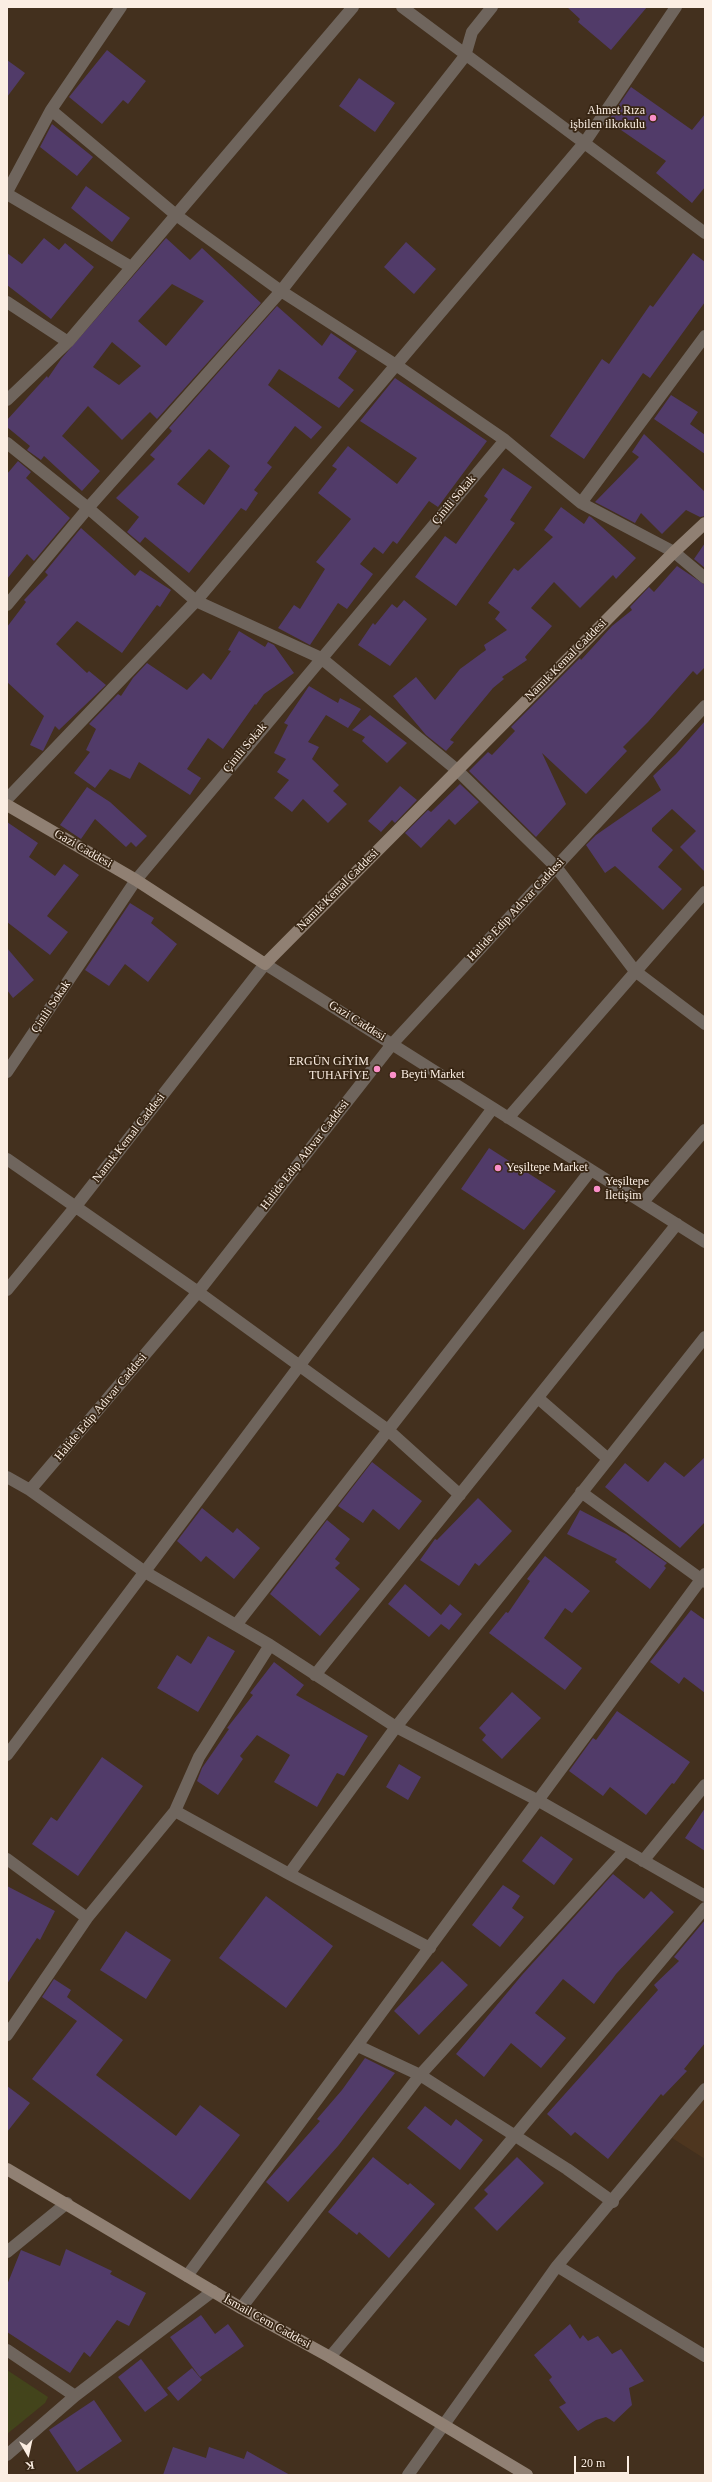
<!DOCTYPE html>
<meta charset="utf-8">
<style>
body{margin:0}
#map{position:relative;width:712px;height:2482px;overflow:hidden;background:#43301e;font-family:"Times New Roman",serif}
canvas{display:block}
.frame{position:absolute;inset:0;border:8px solid #fbeee3;pointer-events:none}
.north{position:absolute;left:8px;top:2434px;width:40px;height:40px;-webkit-text-stroke:3px #382614;paint-order:stroke;rotate:171deg;font-size:11px;font-weight:700;line-height:16px;text-align:center;color:#fbeee3}
.north::after{content:'';display:block;margin:auto;width:14px;height:18px;background:#fbeee3;clip-path:polygon(50% 0,100% 100%,50% 72%,0 100%)}
.scale{position:absolute;left:574px;top:2456px;width:55px;height:18px;box-sizing:border-box;border:2px solid #fbeee3;border-top:0;padding-left:5px;font-size:12px;line-height:14px;white-space:nowrap;color:#fbeee3;-webkit-text-stroke:3px #382614;paint-order:stroke}
</style>
<div id="map">
<canvas width="712" height="2482"></canvas>
<div class="frame"></div>
<div class="north">K</div>
<div class="scale">20 m</div>
</div>
<script>
const g = document.querySelector('canvas').getContext('2d');
g.lineJoin = 'round';
function paint(path, color) { g.fillStyle = color; g.fill(path, 'evenodd'); }
const shape = rows => new Path2D(rows.map(r => 'M' + r).join(''));
function stroke(path, color, width, dash) { g.strokeStyle = color; g.lineWidth = width; g.lineCap = dash ? 'butt' : 'round'; g.setLineDash(dash || []); g.stroke(path); }
function write(font, color, halo, rows, align = 'center') {
  g.font = font + ' "Times New Roman",serif'; g.lineWidth = 3.5; g.setLineDash([]); g.textBaseline = 'middle'; g.strokeStyle = halo; g.fillStyle = color; for (const [text, x, y, turn = 0] of rows) {
    g.save(); g.translate(x, y); g.rotate((+turn || 0) * Math.PI / 180); g.textAlign = isNaN(turn) ? turn : align; if (halo) g.strokeText(text, 0, 0); g.fillText(text, 0, 0); g.restore();
  }
}
paint(shape([
 [705,2098,705,2159,672,2138]
]), '#4e361f');
paint(shape([
 [7,2370,48,2397,45,2403,7,2434]
]), '#43441b');
paint(shape([
 [567,7,647,7,611,50,578,22,580,19],
 [107,50,146,81,128,104,123,100,102,124,69,97],
 [7,60,25,73,7,97],
 [359,78,395,103,375,132,339,106],
 [631,87,692,130,705,114,705,187,692,203,656,173,666,161,608,121],
 [52,124,93,157,77,176,40,147],
 [86,186,130,218,112,242,71,208],
 [44,238,59,250,65,243,94,267,51,319,7,285,7,253,22,264],
 [166,238,190,260,202,248,261,303,157,419,150,412,122,440,88,406,62,436,100,471,82,491,44,456,41,460,27,450,30,446,7,427,7,420,47,376,48,378,61,359],
 [172,284,204,301,166,346,138,321],
 [112,342,141,366,119,385,93,367],
 [406,242,436,269,414,294,384,267],
 [693,253,705,262,705,302,650,378,643,373,584,459,550,436,602,359,609,364,650,305,653,307],
 [277,306,322,346,331,333,357,351,338,378,354,390,339,408,279,369,268,385,322,427,311,439,295,426,267,463,272,467,254,490,258,493,246,511,241,508,189,573,145,537,140,543,127,532,139,517,116,498,155,459,150,455,172,431,169,428],
 [209,449,230,466,204,505,177,484],
 [395,378,487,441,438,507,429,501,397,544,393,541,383,554,374,547,360,564,373,574,347,609,338,603,310,645,278,628,294,605,300,609,325,569,316,562,351,519,318,493,337,469,332,466,348,446,397,484,417,458,360,421],
 [671,395,698,412,690,424,705,435,705,454,654,419],
 [644,434,705,492,705,516,700,517,686,510,662,534,641,513,635,523,595,502,639,457,632,452],
 [18,461,31,472,26,478,70,518,34,561,27,554,7,579,7,474],
 [503,468,532,487,510,520,515,523,456,606,415,577,445,536,456,544,488,499,484,496],
 [561,507,584,524,589,516,591,517,636,558,616,579,613,575,580,608,554,582,531,608,552,626,525,657,527,660,502,677,504,679,493,688,450,740,454,742,446,751,426,735,393,696,416,677,435,700,460,669,486,650,484,645,507,630,495,619,500,612,488,603,514,568,518,571,553,537,544,530],
 [81,528,135,576,140,570,171,590,160,607,157,605,122,653,77,621,56,644,87,673,89,671,106,685,59,730,55,726,43,751,30,745,44,716,7,682,7,627,26,602,24,600,48,575,45,572],
 [705,543,705,568,694,559],
 [677,566,705,585,705,667,697,675,693,671,648,722,623,747,627,751,586,794,542,753,566,804,536,837,469,771,488,752,492,755,515,731,511,727,580,658,581,660,612,626,632,610,630,607,649,587,654,592],
 [404,600,427,619,390,666,358,645,373,623,375,625,392,604,397,608],
 [239,631,265,647,268,642,274,645,294,673,264,694,256,705,255,704,223,749,208,738,187,769,201,778,190,795,139,762,130,779,110,769,95,788,74,773,90,752,86,750,96,729,89,724,118,694,121,696,133,678,147,663,187,690,203,673,211,680,231,651,228,650],
 [309,686,338,703,340,698,361,709,348,728,326,715,308,742,319,747,312,759,339,785,333,791,347,804,328,823,303,799,292,812,274,798,289,780,277,772,286,759,274,753,288,725,284,723],
 [370,715,407,743,387,763,362,741,365,737,352,730],
 [705,721,705,872,680,847,696,831,672,809,652,828,652,831,673,850,658,867,682,889,663,910,615,866,605,873,586,845,596,835,661,790,653,776,676,754],
 [460,784,479,802,455,825,449,819,421,848,405,833,428,810,431,812],
 [400,786,417,800,395,823,392,820,381,832,368,821],
 [87,787,110,802,147,836,136,847,131,842,126,847,95,819,81,839,60,825],
 [7,822,38,843,29,857,55,876,64,864,79,875,47,916,68,932,50,955,7,922],
 [130,903,154,918,151,923,177,944,148,982,125,964,109,986,85,970],
 [7,948,34,980,13,998,7,990],
 [489,1148,556,1191,524,1230,461,1189],
 [705,1457,705,1522,680,1548,605,1487,625,1463,648,1482,665,1462,684,1477],
 [372,1462,422,1501,399,1530,373,1509,363,1523,338,1506],
 [478,1498,512,1531,479,1566,475,1563,459,1586,420,1560,435,1539,437,1540],
 [202,1508,233,1533,237,1528,260,1548,234,1579,206,1556,201,1562,177,1541],
 [580,1510,626,1534,667,1563,664,1566,666,1568,650,1589,615,1562,617,1559,567,1534],
 [327,1520,350,1539,335,1559,340,1563,335,1568,360,1589,320,1636,270,1594],
 [545,1556,590,1591,572,1613,565,1608,544,1638,582,1668,565,1690,489,1633,506,1612,508,1613,530,1581,527,1579],
 [405,1584,441,1615,450,1604,462,1614,449,1630,441,1624,429,1637,388,1604],
 [691,1610,705,1620,705,1693,684,1677,679,1684,650,1662],
 [208,1636,235,1651,198,1712,157,1688,177,1655,191,1664],
 [274,1662,304,1685,296,1695,368,1736,344,1776,337,1773,317,1807,274,1782,290,1755,257,1735,240,1756,243,1759,218,1795,197,1781,202,1768,229,1729,227,1728,253,1695,250,1693],
 [512,1692,541,1718,502,1759,482,1740,486,1735,479,1728],
 [617,1711,690,1762,674,1784,672,1783,646,1815,610,1787,603,1796,569,1771,593,1738,596,1740],
 [102,1757,143,1786,78,1876,32,1844,51,1817,57,1821],
 [399,1764,421,1777,408,1800,386,1787],
 [705,1808,705,1851,685,1838],
 [541,1836,573,1859,554,1885,522,1861],
 [613,1874,644,1899,651,1891,674,1912,616,1974,594,2004,563,1979,535,2013,566,2038,541,2068,511,2043,484,2077,456,2054,522,1975],
 [503,1885,520,1896,512,1908,524,1917,500,1947,472,1925],
 [7,1886,55,1911,40,1940,37,1938,7,1984],
 [266,1896,333,1946,286,2008,219,1958],
 [705,1920,705,2043,684,2069,687,2071,663,2096,661,2094,608,2159,575,2132,571,2136,547,2114,658,1990,654,1985,679,1961,674,1957],
 [126,1931,171,1960,146,1999,100,1970],
 [442,1961,468,1985,419,2035,394,2011],
 [54,1979,71,1990,67,1997,123,2040,96,2075,176,2136,200,2105,240,2135,190,2200,32,2079,77,2021,42,1997],
 [365,2058,395,2073,338,2146,288,2202,266,2182,320,2121,317,2119,342,2090],
 [7,2086,30,2103,7,2132],
 [425,2106,451,2126,456,2119,483,2140,460,2170,407,2128],
 [373,2157,408,2185,410,2183,435,2204,389,2258,359,2232,357,2235,328,2212],
 [517,2157,544,2183,497,2231,474,2208,488,2194,484,2190],
 [66,2249,112,2271,110,2274,146,2293,129,2326,117,2320,90,2357,84,2352,70,2373,7,2332,7,2285,21,2250,60,2266],
 [201,2315,215,2334,228,2324,244,2346,200,2377,170,2337],
 [570,2324,580,2339,583,2335,588,2341,598,2336,612,2354,621,2349,644,2381,629,2388,632,2405,614,2422,606,2417,596,2420,578,2431,559,2407,566,2403,549,2380,552,2377,534,2355],
 [141,2359,168,2395,145,2412,118,2377],
 [192,2368,202,2380,178,2401,167,2388],
 [94,2400,122,2441,77,2472,49,2430],
 [173,2447,206,2458,209,2447,244,2459,247,2451,290,2475,163,2475]
]), '#513b69');
stroke(shape([
 [402,7,705,233],
 [51,110,176,215,281,291,396,365,505,440,581,503,674,552,705,578],
 [7,192,51,110,121,7],
 [7,194,131,267],
 [7,302,68,342],
 [7,400,68,342,353,7],
 [7,443,88,508,196,601,321,658,457,770,556,867,635,971,705,1024],
 [581,503,705,336],
 [7,605,88,508,281,291,465,56,472,32,492,7],
 [7,799,196,601,585,142,676,7],
 [7,1072,136,880,505,440],
 [508,1118,705,892],
 [7,1159,198,1292,388,1430,460,1495],
 [643,1202,705,1130],
 [7,1290,76,1206,265,964,705,1242],
 [538,1398,607,1458],
 [7,1477,30,1490,145,1572,270,1645,396,1727,539,1801,705,1896],
 [30,1490,198,1292,393,1043,705,706],
 [581,1492,705,1582],
 [236,1625,591,1170],
 [315,1675,677,1224],
 [7,1755,493,1108],
 [175,1811,289,1874,430,1948],
 [7,1859,87,1918],
 [643,1861,705,1785],
 [289,1874,396,1727,705,1337],
 [7,2035,87,1918,175,1811,199,1757,270,1645],
 [358,2046,420,2075,567,2169,613,2202],
 [7,2252,67,2203],
 [557,2266,705,2356],
 [187,2276,705,1574],
 [241,2308,420,2075,624,1851],
 [7,2350,75,2396],
 [330,2357,705,1908],
 [7,2455,75,2396,213,2291],
 [408,2475,557,2266,705,2089]
]), '#6f655d', 12);
stroke(shape([
 [7,805,136,880,265,964,674,552,705,523],
 [7,2169,241,2308,330,2357,527,2475]
]), '#908073', 12);
for (const [x, y, r, color] of [
 [653,118,4,"#fa8fc8"],
 [377,1069,4,"#fa8fc8"],
 [393,1075,4,"#fa8fc8"],
 [498,1168,4,"#fa8fc8"],
 [597,1189,4,"#fa8fc8"]
]) { const dot = new Path2D(); dot.arc(x, y, r, 0, 2 * Math.PI); g.fillStyle = color; g.fill(dot); stroke(dot, '#382614', 1.5); }
write('12px', '#fbeee3', '#382614', [
 ["Ahmet Rıza",645,111,"right"],
 ["işbilen ilkokulu",645,125,"right"],
 ["ERGÜN GİYİM",369,1062,"right"],
 ["TUHAFİYE",369,1076,"right"],
 ["Beyti Market",401,1075],
 ["Yeşiltepe Market",506,1168],
 ["Yeşiltepe",605,1182],
 ["İletişim",605,1196]
], 'left');
write('12px', '#fbeee3', '#382614', [
 ["Çinili Sokak",454,500,-50],
 ["Namık Kemal Caddesi",566,660,-45],
 ["Çinili Sokak",245,748,-50],
 ["Gazi Caddesi",83,849,30],
 ["Namık Kemal Caddesi",338,890,-45],
 ["Halide Edip Adıvar Caddesi",516,910,-47],
 ["Çinili Sokak",51,1007,-56],
 ["Gazi Caddesi",357,1021,32],
 ["Namık Kemal Caddesi",129,1138,-52],
 ["Halide Edip Adıvar Caddesi",305,1155,-52],
 ["Halide Edip Adıvar Caddesi",101,1407,-50],
 ["İsmail Cem Caddesi",267,2322,29]
]);
</script>
